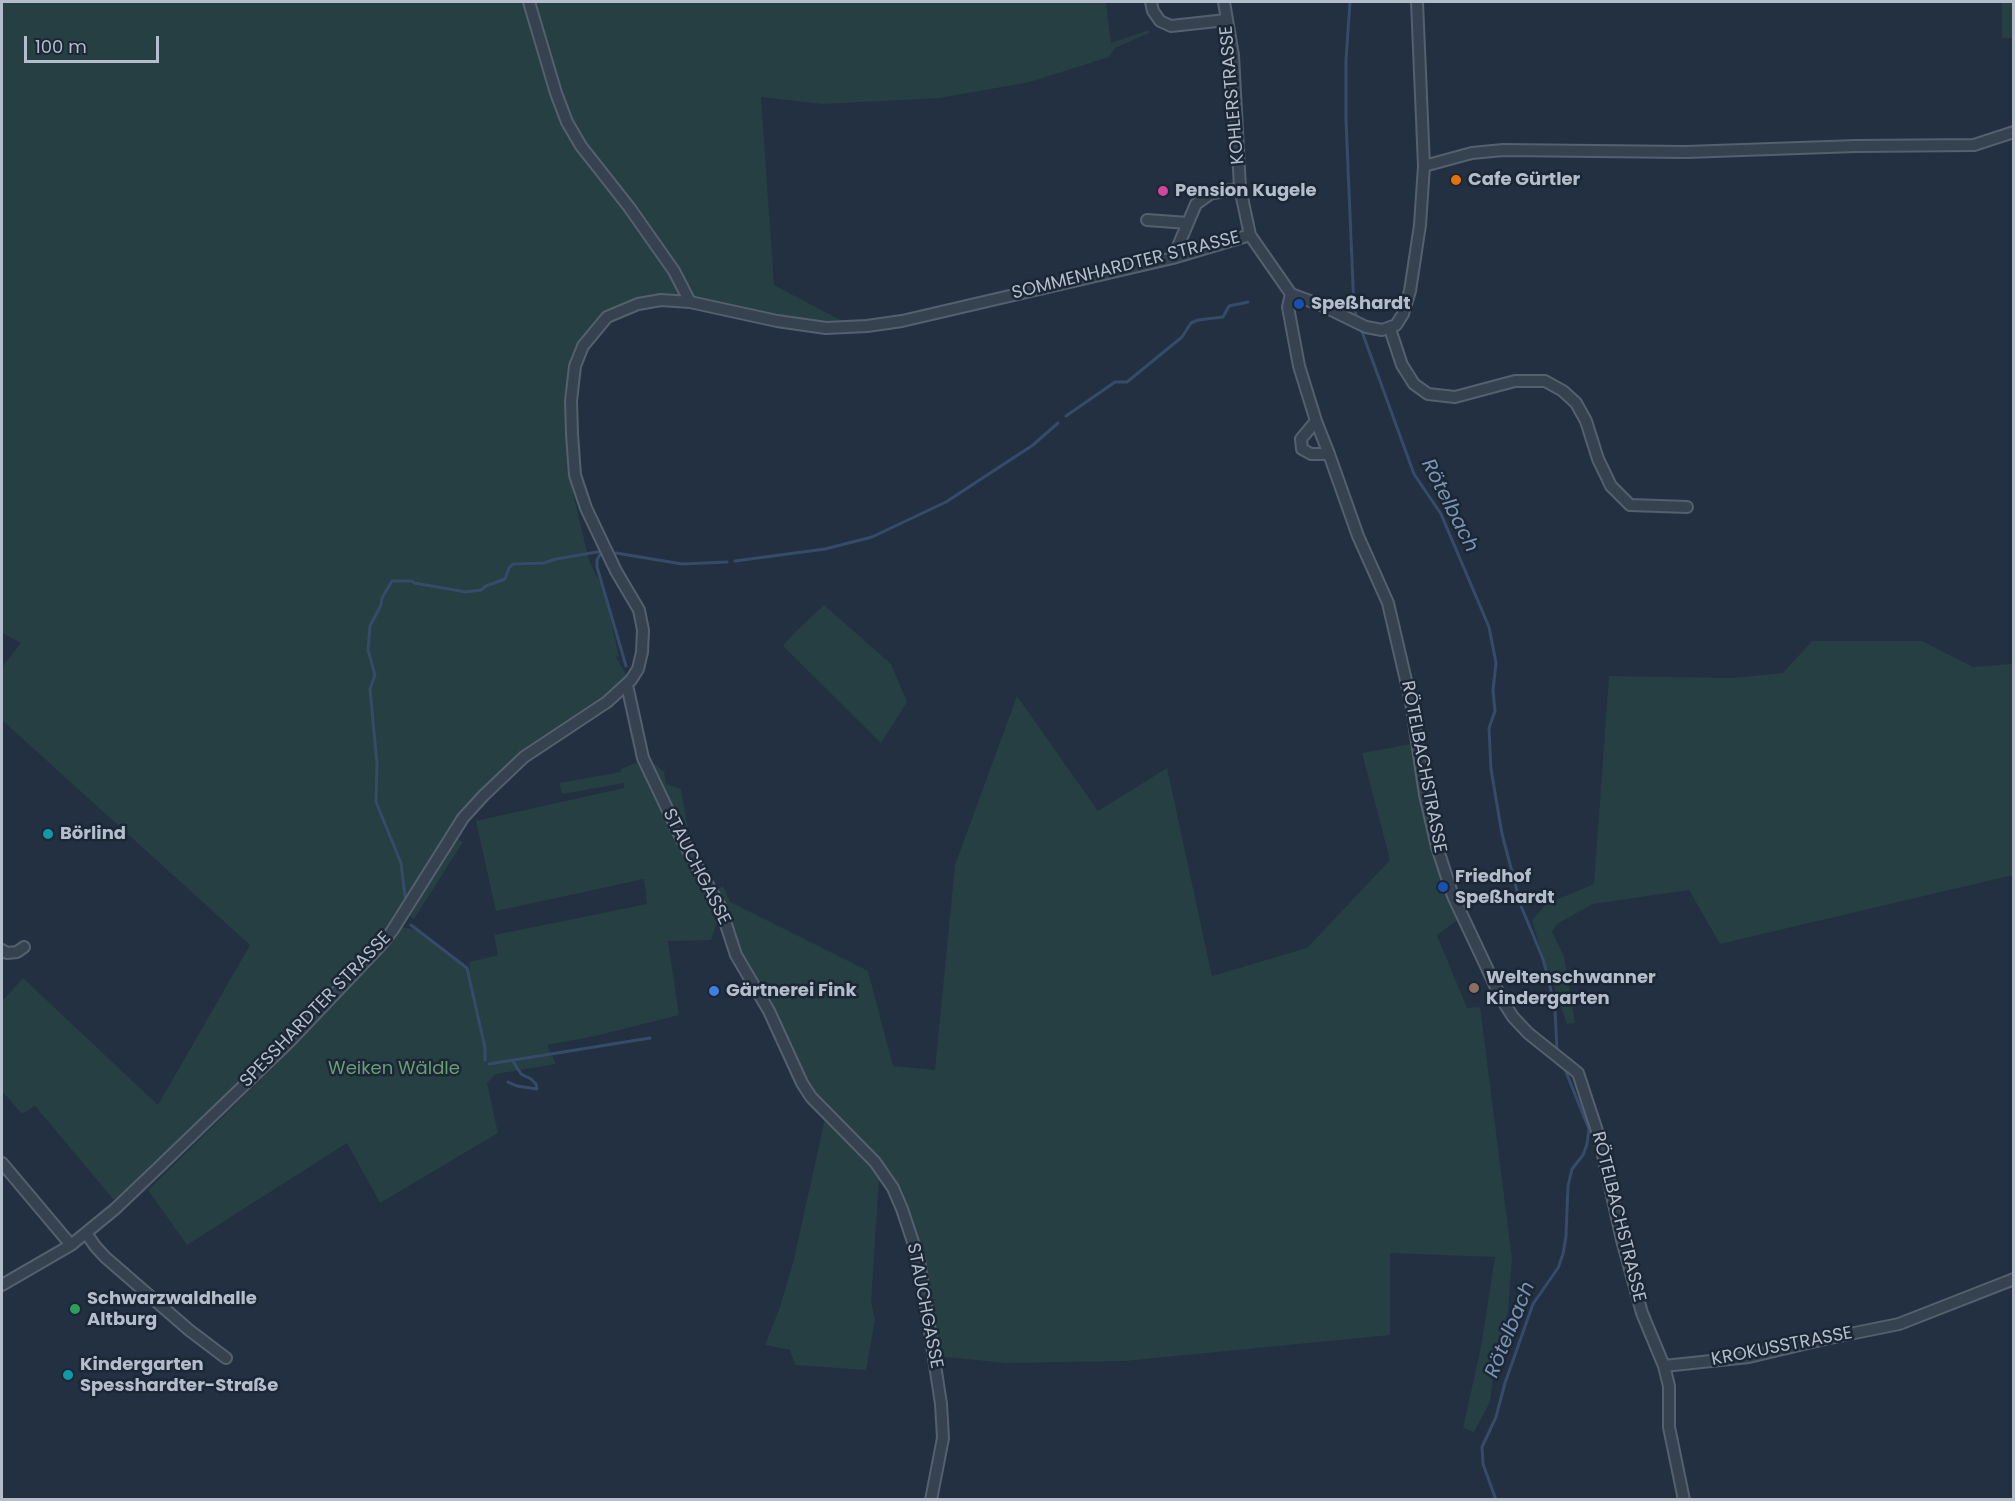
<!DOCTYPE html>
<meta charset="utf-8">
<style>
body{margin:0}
#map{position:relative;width:2015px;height:1501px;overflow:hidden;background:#233041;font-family:Poppins,sans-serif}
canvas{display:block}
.frame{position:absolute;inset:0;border:3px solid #b4bdcb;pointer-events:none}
.scale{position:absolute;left:24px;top:36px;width:135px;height:27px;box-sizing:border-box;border:3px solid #b4bdcb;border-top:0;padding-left:8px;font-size:18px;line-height:21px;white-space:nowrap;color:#b4bdcb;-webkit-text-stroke:4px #1c2736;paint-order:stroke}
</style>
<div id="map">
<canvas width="2015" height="1501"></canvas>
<div class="frame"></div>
<div class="scale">100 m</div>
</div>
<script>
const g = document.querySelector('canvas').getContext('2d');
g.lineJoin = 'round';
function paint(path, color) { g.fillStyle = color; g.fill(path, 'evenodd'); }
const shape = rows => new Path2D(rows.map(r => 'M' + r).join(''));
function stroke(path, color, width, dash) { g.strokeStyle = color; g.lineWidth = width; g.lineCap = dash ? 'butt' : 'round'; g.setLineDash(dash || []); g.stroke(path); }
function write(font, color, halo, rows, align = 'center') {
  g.font = font + ' Poppins,sans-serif'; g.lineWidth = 5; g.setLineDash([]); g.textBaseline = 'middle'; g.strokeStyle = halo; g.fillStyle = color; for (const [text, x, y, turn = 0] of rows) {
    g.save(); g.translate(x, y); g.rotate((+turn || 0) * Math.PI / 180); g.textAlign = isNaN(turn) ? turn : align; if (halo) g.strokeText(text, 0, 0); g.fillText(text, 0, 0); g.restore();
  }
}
paint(shape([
 [2,2,1106,2,1111,43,1149,30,1149,33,1115,48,1109,57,1030,82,940,98,822,104,761,97,774,285,848,324,776,319,661,297,609,313,584,336,573,354,567,396,567,437,573,493,589,560,601,585,608,609,619,656,616,657,628,678,617,690,502,771,397,919,371,951,127,1196,113,1199,35,1106,22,1114,2,1091,2,1001,23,978,158,1105,250,945,2,720,2,667,21,643,2,633],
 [2002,2,2013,2,2013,38,2002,38],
 [824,605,891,664,907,702,881,743,783,646,792,635],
 [1812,641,1922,641,1973,667,2013,664,2013,875,1720,944,1689,890,1593,904,1557,924,1552,932,1564,956,1575,1023,1567,1024,1540,947,1532,920,1546,904,1594,884,1609,676,1732,678,1783,673],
 [1017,696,1098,811,1167,768,1212,976,1307,948,1390,860,1362,753,1411,744,1423,817,1431,852,1458,920,1437,935,1467,1008,1480,1007,1512,1258,1508,1311,1495,1362,1490,1402,1474,1432,1463,1428,1481,1347,1495,1257,1390,1253,1390,1335,1125,1361,1006,1363,936,1356,921,1259,880,1165,871,1302,875,1320,866,1370,795,1365,790,1350,765,1345,780,1307,793,1263,827,1110,805,1081,774,1009,740,955,719,916,711,940,668,941,679,1015,595,1036,547,1045,556,1064,496,1074,487,1083,498,1133,380,1203,347,1143,187,1245,148,1190,294,1047,348,989,402,927,421,931,470,970,469,962,498,955,494,935,647,904,644,879,496,911,476,821,624,788,624,783,562,794,559,783,621,772,621,769,648,758,664,772,666,784,681,789,688,829,678,840,708,894,723,886,730,902,868,971,893,1066,935,1070,955,865],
 [456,837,463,842,414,919,408,914]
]), '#253f42');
stroke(shape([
 [1350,2,1346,60,1346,120,1354,309,1358,320],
 [1361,329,1414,474,1441,514,1489,627,1496,663,1493,690,1495,711,1489,728,1491,769,1502,834,1521,906,1543,959,1548,977,1555,1010,1557,1051],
 [1066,416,1115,382,1127,382,1182,337,1191,323,1198,320,1223,317,1229,306,1248,302],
 [602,551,597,560,597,567,626,666],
 [616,553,682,564,727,562],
 [735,561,825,549,872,537,946,502,1033,445,1058,423],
 [405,896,401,863,376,802,377,764,370,689,375,675,368,650,370,626,381,605,382,598,392,581,412,581,414,583,466,592,481,590,486,586,505,579,509,568,513,564,544,563,556,559,603,551],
 [411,925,467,968,485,1048,485,1060],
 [489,1064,650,1038],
 [508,1082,517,1086,537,1089,536,1084,531,1079,521,1074,512,1060],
 [1496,1500,1483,1464,1482,1447,1496,1417,1505,1383,1533,1304,1558,1268,1563,1254,1566,1236,1568,1186,1572,1169,1583,1155,1587,1144,1589,1129,1566,1072]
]), '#364b69', 3);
const minor = shape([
 [529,2,556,93,567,122,581,146,629,207,674,271,690,302],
 [1151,2,1153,11,1160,21,1171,26,1226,20],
 [1224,2,1233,55,1240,188,1250,235,1291,294,1321,305,1366,327,1382,330,1396,325,1403,314,1410,291,1420,225,1424,166,1417,2],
 [1424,166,1472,153,1503,150,1686,152,1856,146,1974,145,2014,132],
 [1147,220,1188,223],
 [1173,258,1196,204,1210,194,1240,188],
 [1291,294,1288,307,1299,366,1316,421,1329,454,1358,536,1388,603,1411,702,1425,795,1437,847,1453,896,1501,998,1513,1017,1528,1033,1578,1073,1599,1137,1622,1240,1642,1313,1664,1366,1669,1386,1669,1427,1684,1500],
 [1390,329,1402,365,1414,384,1428,394,1455,397,1515,381,1545,381,1563,391,1576,403,1586,421,1598,459,1611,486,1630,505,1687,507],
 [1316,421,1301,439,1302,449,1311,454,1329,454],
 [627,685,643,758,681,838,720,906,736,955,769,1011,802,1083,811,1097,875,1162,893,1188,902,1209,919,1260,941,1404,943,1438,931,1500],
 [2,950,7,953,17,952,24,947],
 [2,1163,71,1245],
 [86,1233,95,1246,105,1257,189,1330,226,1358],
 [2,1285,71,1245,115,1209,157,1169,289,1042,380,946,392,931,463,818,484,795,524,757,607,702,631,680,638,669,642,652,643,630,639,610,616,571,586,508,575,475,572,434,571,401,575,366,583,346,607,317,638,304,661,300,690,302,777,321,826,328,867,326,902,321,1173,258,1250,235],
 [1664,1366,1749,1357,1825,1339,1899,1324,2014,1279]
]);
stroke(minor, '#55606e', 14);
stroke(minor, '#374250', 10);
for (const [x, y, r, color] of [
 [1456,180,6,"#e8710a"],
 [1163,191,6,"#d1479c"],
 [1299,304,6,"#1a4fb4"],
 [48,834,6,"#0f9aa8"],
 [1443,887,6,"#1a4fb4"],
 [1474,988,6,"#8d6e63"],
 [714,991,6,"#3f7fe0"],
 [75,1309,6,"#2e9e5b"],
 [68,1375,6,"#0f9aa8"]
]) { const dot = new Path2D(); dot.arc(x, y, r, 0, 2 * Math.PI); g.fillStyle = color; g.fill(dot); stroke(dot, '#1c2736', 2); }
write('18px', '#b4bdcb', '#1c2736', [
 ["KOHLERSTRASSE",1233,95,-95],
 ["SOMMENHARDTER STRASSE",1126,266,-14],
 ["RÖTELBACHSTRASSE",1423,767,79],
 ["STAUCHGASSE",696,867,63],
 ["SPESSHARDTER STRASSE",316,1010,-46],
 ["RÖTELBACHSTRASSE",1618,1217,76],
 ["STAUCHGASSE",924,1306,79],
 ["KROKUSSTRASSE",1782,1347,-11]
]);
write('bold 18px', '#b4bdcb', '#1c2736', [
 ["Cafe Gürtler",1468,180],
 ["Pension Kugele",1175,191],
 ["Speßhardt",1311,304],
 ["Börlind",60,834],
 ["Friedhof",1455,877],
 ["Speßhardt",1455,898],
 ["Weltenschwanner",1486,978],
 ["Kindergarten",1486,999],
 ["Gärtnerei Fink",726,991],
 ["Schwarzwaldhalle",87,1299],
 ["Altburg",87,1320],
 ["Kindergarten",80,1365],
 ["Spesshardter-Straße",80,1386]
], 'left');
write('18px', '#699e75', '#1c2736', [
 ["Weiken Wäldle",394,1069]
]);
write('italic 20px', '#7a93b4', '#1c2736', [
 ["Rötelbach",1449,506,63],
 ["Rötelbach",1511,1330,-68]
]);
</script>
